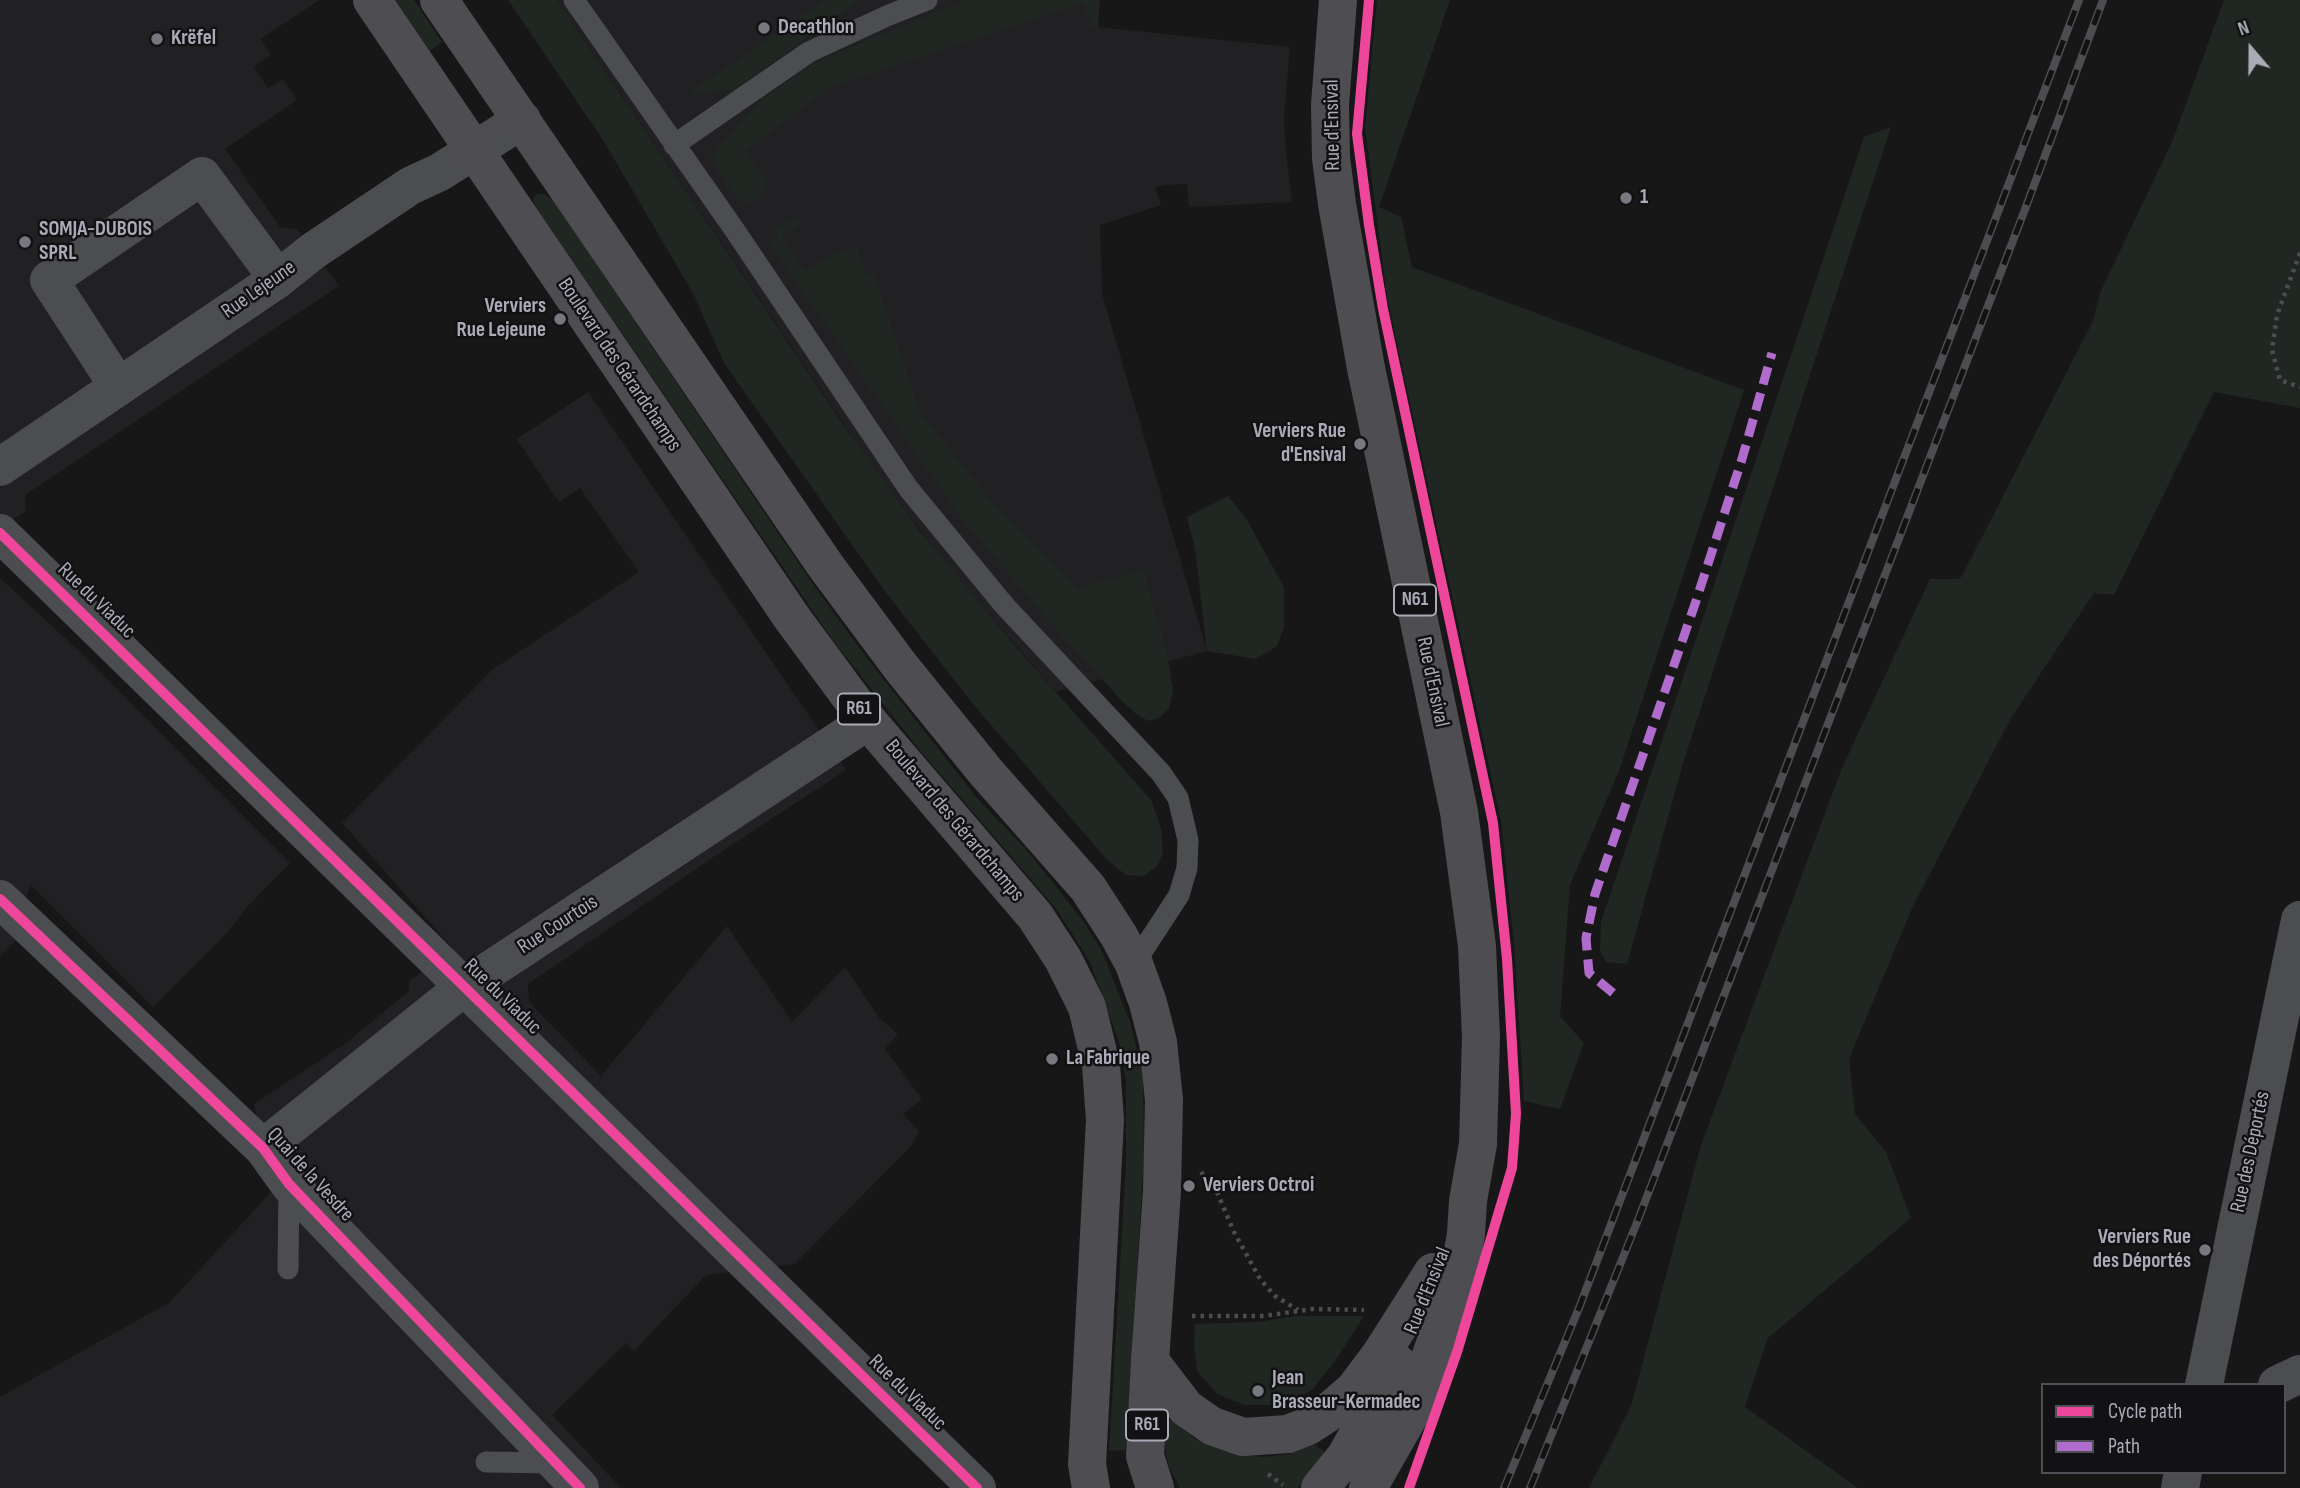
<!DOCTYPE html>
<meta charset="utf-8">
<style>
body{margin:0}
#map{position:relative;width:2300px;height:1488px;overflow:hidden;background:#171717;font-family:"Sofia Sans Condensed",sans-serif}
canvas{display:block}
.legend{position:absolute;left:2041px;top:1383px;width:245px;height:91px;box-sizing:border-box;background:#121113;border:2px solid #4f4f55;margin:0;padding:9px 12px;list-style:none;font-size:21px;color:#aaabb7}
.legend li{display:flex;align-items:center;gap:14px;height:35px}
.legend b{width:35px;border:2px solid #4f4f55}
.north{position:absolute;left:2216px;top:14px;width:70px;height:70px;-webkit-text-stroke:5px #121113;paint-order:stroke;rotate:340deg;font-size:19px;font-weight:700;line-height:28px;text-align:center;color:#aaabb7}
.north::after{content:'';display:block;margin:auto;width:24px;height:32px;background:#aaabb7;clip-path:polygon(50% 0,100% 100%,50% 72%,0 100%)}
</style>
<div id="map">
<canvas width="2300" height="1488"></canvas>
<ul class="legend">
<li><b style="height:9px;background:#ed469a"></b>Cycle path</li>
<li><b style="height:9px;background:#b06ccc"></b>Path</li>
</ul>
<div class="north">N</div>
</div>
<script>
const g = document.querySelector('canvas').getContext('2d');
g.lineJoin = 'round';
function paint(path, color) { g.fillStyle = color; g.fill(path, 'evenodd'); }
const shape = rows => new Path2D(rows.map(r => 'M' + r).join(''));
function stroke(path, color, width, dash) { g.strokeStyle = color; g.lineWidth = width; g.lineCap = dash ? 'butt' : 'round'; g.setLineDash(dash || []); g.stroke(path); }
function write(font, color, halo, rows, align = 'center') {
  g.font = font + ' "Sofia Sans Condensed",sans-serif'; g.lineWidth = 5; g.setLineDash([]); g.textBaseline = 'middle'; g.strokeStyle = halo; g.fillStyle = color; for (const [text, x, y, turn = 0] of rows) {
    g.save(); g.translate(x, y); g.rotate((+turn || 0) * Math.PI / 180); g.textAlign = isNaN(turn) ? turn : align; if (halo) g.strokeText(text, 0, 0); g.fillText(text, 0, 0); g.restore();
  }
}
paint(shape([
 [0,0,320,0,260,39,271,55,254,67,268,88,283,79,297,100,225,149,280,227,297,229,339,286,25,495,26,511,0,528],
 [557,0,1100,0,1098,27,1290,47,1284,118,1286,152,1292,202,1189,207,1187,184,1164,185,1155,188,1161,205,1100,225,1102,294,1207,651,1056,692,945,563,877,473],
 [588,392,846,770,721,852,528,984,529,1002,601,1076,727,926,792,1022,845,967,880,1019,898,1034,885,1049,922,1099,903,1114,919,1131,911,1146,795,1264,706,1275,634,1351,626,1343,552,1415,621,1488,0,1488,0,1397,170,1302,271,1192,254,1104,346,1043,409,991,409,981,454,950,342,823,492,670,639,572,580,488,559,502,517,439],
 [0,578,78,650,290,863,246,908,227,933,153,1007,30,884,16,940,0,956]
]), '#212123');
paint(shape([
 [395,0,414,0,442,42,430,51],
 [508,0,557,0,843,424,919,530,1017,648,1151,800,1161,828,1163,852,1158,865,1144,876,1126,875,1109,862,973,704,884,590,724,363,694,295,603,140],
 [825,0,860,0,734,89,692,95,693,90],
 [966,0,1100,0,1097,27,1092,27,1083,3,831,87,746,151,767,181,765,190,760,198,749,204,743,202,733,194,717,170,712,155,748,114,768,95,822,59],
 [1377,0,1450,0,1379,207,1401,217,1412,267,1744,390,1619,771,1570,885,1560,1016,1584,1043,1560,1109,1524,1101,1514,944,1501,821,1387,297,1365,127],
 [2224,0,2300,0,2300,408,2214,392,2114,595,2094,593,2011,718,1913,906,1849,1059,1855,1114,1886,1152,1911,1218,1768,1338,1745,1407,1858,1488,1589,1488,1631,1406,1701,1145,1842,768,1930,579,1958,579,1962,576,2093,321,2100,293,2172,142],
 [1891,127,1684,760,1627,964,1606,962,1600,951,1601,922,1864,137],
 [536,194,544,194,553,200,812,583,867,658,977,798,1025,848,1055,885,1083,921,1102,951,1130,1022,1143,1075,1144,1157,1126,1450,1109,1451,1126,1164,1126,1081,1119,1042,1090,962,1057,910,923,754,834,642,541,215,533,201],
 [797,216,802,224,782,237,805,271,829,257,857,246,866,275,873,273,920,412,988,497,1078,588,1143,569,1168,659,1173,691,1169,709,1159,718,1148,721,1136,714,1122,701,1048,620,962,519,769,244,777,237,775,229],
 [1228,496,1247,520,1284,587,1284,627,1277,646,1256,659,1207,651,1195,549,1187,517],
 [1296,1316,1364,1316,1335,1361,1312,1390,1279,1405,1244,1405,1217,1394,1197,1371,1194,1345,1195,1324,1258,1322],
 [1171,1419,1194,1438,1234,1452,1262,1457,1290,1454,1313,1444,1325,1452,1315,1471,1297,1488,1180,1488,1168,1464,1162,1430]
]), '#202621');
stroke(shape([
 [2300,253,2277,315,2272,350,2280,380,2300,387],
 [1201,1172,1217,1192,1234,1232,1260,1279,1275,1296,1298,1310],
 [1192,1316,1264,1316,1312,1309,1364,1310],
 [1268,1474,1283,1485]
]), '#4d4d51', 4.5, [3.5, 5]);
stroke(shape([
 [574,0,736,232,908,488,1004,605,1161,773,1178,798,1188,840,1187,868,1179,895,1134,964],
 [674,145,809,52,889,15,927,0],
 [288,1269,289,1184],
 [486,1462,555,1463]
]), '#4c4d50', 21);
stroke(shape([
 [118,386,49,280,202,176,278,279],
 [0,467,278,279,313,251,410,186,440,172,522,120],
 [0,533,977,1488],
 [0,899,263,1148,289,1184,580,1488],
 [263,1148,464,987,868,721],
 [2277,1385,2300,1374]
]), '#4c4d50', 38);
stroke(shape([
 [2204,1385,2300,920],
 [2180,1488,2183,1472]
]), '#4c4d50', 38);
stroke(shape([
 [1338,0,1330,105,1331,158,1337,204,1366,368,1459,812,1477,946,1481,1037,1478,1144,1468,1201,1466,1234,1460,1269,1413,1409,1368,1488],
 [1150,1361,1186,1408,1212,1426,1243,1437,1288,1434,1308,1426,1325,1415,1354,1390,1381,1354,1433,1272],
 [1320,1488,1346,1456,1397,1363]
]), '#4e4e52', 38);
stroke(shape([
 [372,0,792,618,868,721,1035,916,1063,959,1087,1007,1101,1065,1105,1120,1087,1464,1091,1488],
 [439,0,825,565,900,666,985,771,1088,888,1119,936,1134,964,1148,1003,1158,1042,1164,1100,1162,1191,1150,1361,1145,1456,1155,1488]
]), '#4e4e52', 38);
const rail = shape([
 [1504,1488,1579,1308,2079,0],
 [1530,1488,1638,1220,2027,204,2103,0]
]);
stroke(rail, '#4c4d50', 8);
stroke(rail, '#121113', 5, [16]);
stroke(shape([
 [1613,993,1589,973,1586,938,1595,894,1695,604,1742,459,1772,353]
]), '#b06ccc', 9, [18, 9]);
stroke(shape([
 [1369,0,1357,134,1369,225,1383,309,1493,823,1507,959,1516,1114,1512,1168,1457,1352,1409,1488],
 [0,533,977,1488],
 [0,899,263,1148,289,1184,580,1488]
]), '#ed469a', 10);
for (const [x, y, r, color] of [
 [764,28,7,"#77777f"],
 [157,39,7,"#77777f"],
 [1626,198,7,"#77777f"],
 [25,242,7,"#77777f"],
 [560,319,7,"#77777f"],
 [1360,444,7,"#77777f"],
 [1052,1059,7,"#77777f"],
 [1189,1186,7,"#77777f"],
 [2205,1250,7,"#77777f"],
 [1258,1391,7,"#77777f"]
]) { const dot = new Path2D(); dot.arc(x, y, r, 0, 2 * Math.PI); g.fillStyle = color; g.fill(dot); stroke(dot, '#121113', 2.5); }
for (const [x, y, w] of [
 [1415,600,42],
 [859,709,42],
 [1147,1425,42]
]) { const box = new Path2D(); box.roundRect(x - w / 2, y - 15.5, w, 31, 5); g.fillStyle = '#121113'; g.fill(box); stroke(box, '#aaabb7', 2); }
write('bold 19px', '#aaabb7', null, [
 ["N61",1415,600],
 ["R61",859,709],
 ["R61",1147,1425]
]);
write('bold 21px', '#aaabb7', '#121113', [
 ["Decathlon",778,28],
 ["Krëfel",171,39],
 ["1",1640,198],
 ["SOMJA-DUBOIS",39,230],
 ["SPRL",39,254],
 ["Verviers",546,307,"right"],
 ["Rue Lejeune",546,331,"right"],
 ["Verviers Rue",1346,432,"right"],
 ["d'Ensival",1346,456,"right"],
 ["La Fabrique",1066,1059],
 ["Verviers Octroi",1203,1186],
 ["Verviers Rue",2191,1238,"right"],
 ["des Déportés",2191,1262,"right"],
 ["Jean",1272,1379],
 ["Brasseur-Kermadec",1272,1403]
], 'left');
write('21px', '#aaabb7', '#121113', [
 ["Rue d'Ensival",1333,125,-91],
 ["Rue Lejeune",259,290,-35],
 ["Boulevard des Gérardchamps",619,365,56],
 ["Rue du Viaduc",96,601,44],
 ["Rue d'Ensival",1432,682,78],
 ["Boulevard des Gérardchamps",954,821,50],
 ["Rue Courtois",558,925,-33],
 ["Rue du Viaduc",502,997,44],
 ["Rue des Déportés",2251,1152,-78],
 ["Quai de la Vesdre",310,1175,48],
 ["Rue d'Ensival",1428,1291,-68],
 ["Rue du Viaduc",907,1393,44]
]);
</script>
